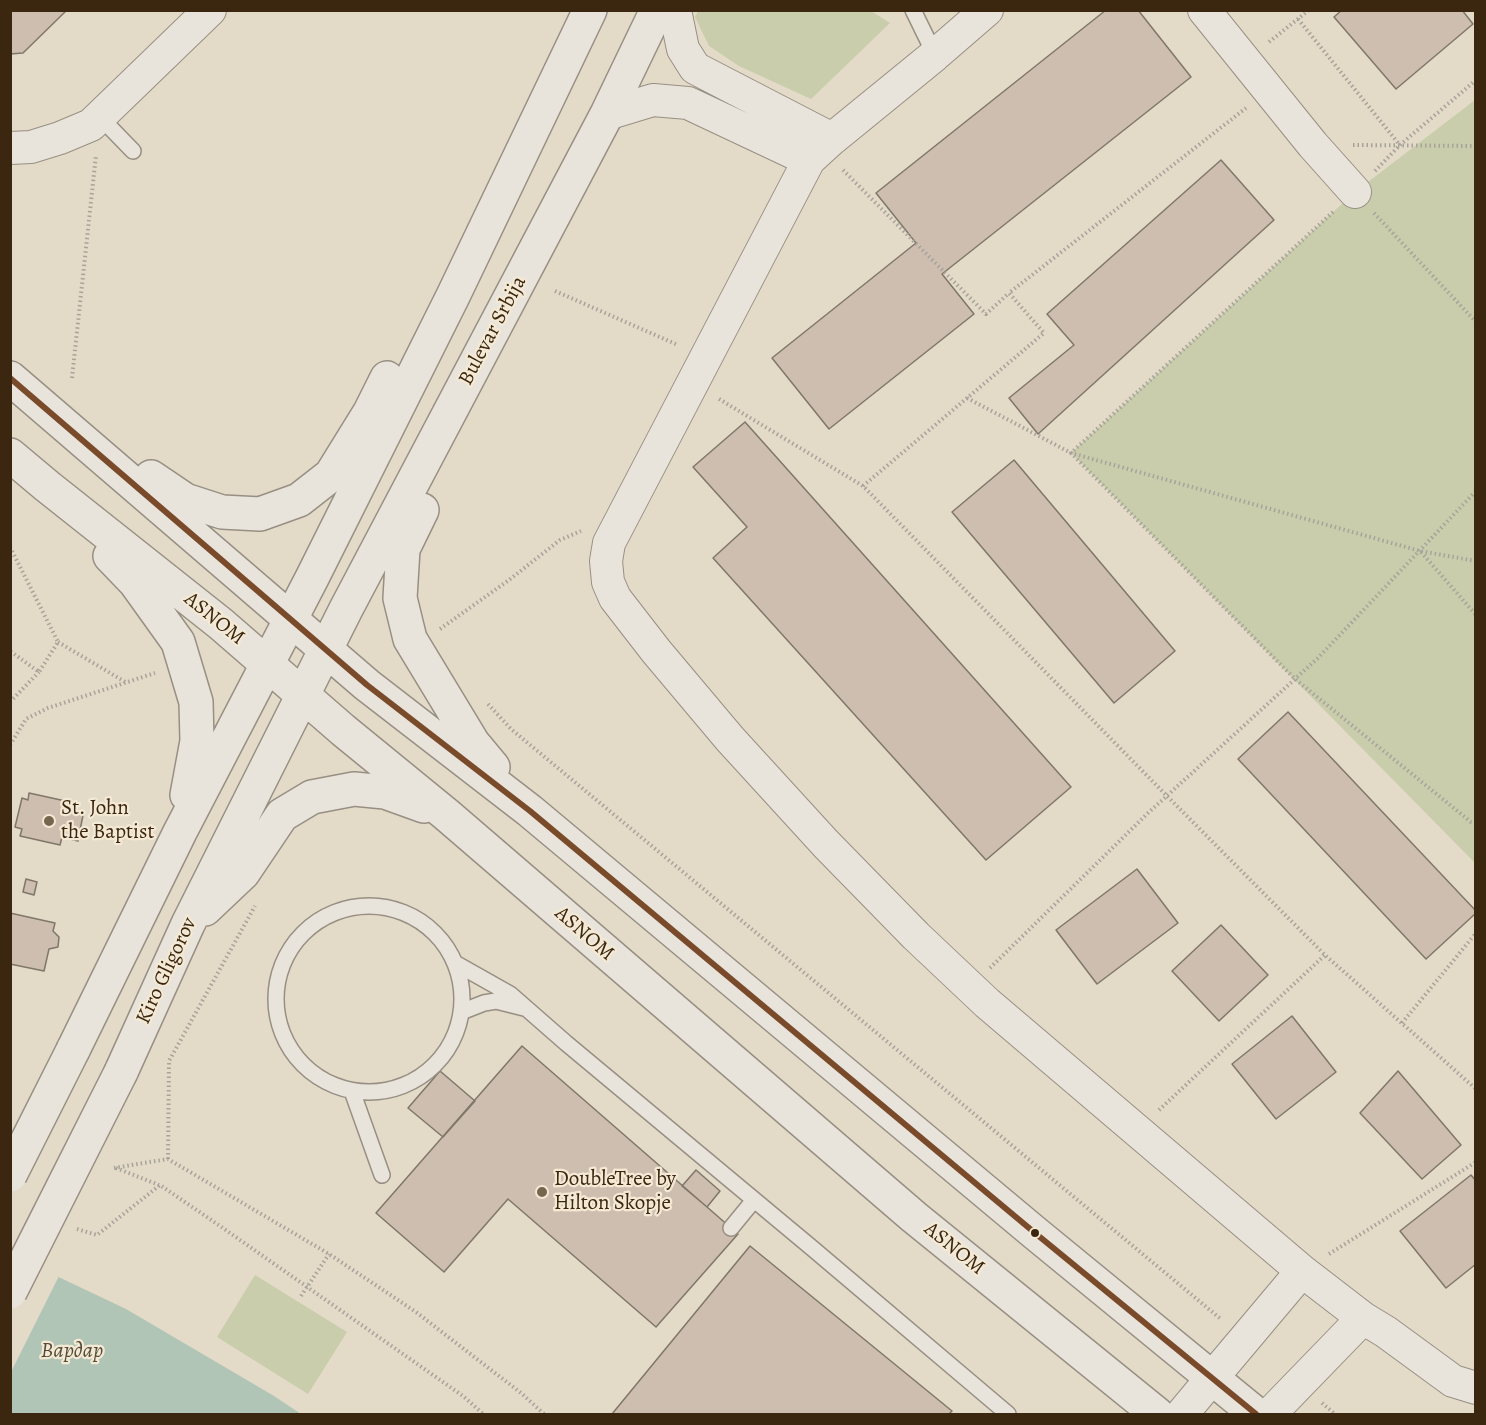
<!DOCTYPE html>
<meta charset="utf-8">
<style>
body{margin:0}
#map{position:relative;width:1486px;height:1425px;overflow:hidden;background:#e3dac8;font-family:Alegreya,serif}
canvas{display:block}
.frame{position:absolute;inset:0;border:12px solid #3b2710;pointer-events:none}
</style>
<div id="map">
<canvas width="1486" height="1425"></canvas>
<div class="frame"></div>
</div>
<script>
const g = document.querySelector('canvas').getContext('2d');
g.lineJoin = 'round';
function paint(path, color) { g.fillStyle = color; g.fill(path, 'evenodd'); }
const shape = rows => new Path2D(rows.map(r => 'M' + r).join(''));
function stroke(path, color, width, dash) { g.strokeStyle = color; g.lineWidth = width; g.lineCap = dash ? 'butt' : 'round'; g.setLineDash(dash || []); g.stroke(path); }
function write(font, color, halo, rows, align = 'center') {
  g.font = font + ' Alegreya,serif'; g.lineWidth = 4.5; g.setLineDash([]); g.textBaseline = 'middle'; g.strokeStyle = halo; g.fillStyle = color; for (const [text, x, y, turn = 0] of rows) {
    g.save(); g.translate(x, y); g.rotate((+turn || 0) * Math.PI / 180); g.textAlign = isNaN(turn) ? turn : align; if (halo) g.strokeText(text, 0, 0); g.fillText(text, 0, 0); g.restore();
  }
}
paint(shape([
 [698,11,871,11,890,23,811,99,739,66,709,46,695,17],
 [1475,100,1475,863,1071,453,1355,192],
 [255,1275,347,1332,308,1394,217,1337]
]), '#c9cdac');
paint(shape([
 [10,1254,126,1309,274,1396,301,1414,11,1414]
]), '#b0c5b5');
paint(shape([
 [10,1251,60,1274,11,1372]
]), '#e3dac8');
const building = shape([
 [10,10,67,10,23,53,10,54,10,10],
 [1106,10,1138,10,1191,77,942,274,974,314,829,429,772,358,916,243,876,193,1106,10],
 [1342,10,1462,10,1473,24,1396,89,1334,17,1342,10],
 [1221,160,1274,220,1038,434,1009,398,1074,345,1047,314,1221,160],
 [745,422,1071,787,986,860,713,558,747,527,693,467,745,422],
 [1014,460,1175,651,1114,703,952,512,1014,460],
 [1288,712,1476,911,1476,913,1426,959,1238,759,1288,712],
 [29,793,70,802,68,812,83,815,78,841,62,837,60,845,20,836,22,829,15,827,22,798,28,800,29,793],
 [1137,869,1178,923,1097,984,1056,930,1137,869],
 [26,879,37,882,34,895,23,892,26,879],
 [10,913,55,923,53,931,59,937,58,947,49,949,44,971,10,964,10,913],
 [1221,925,1268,975,1219,1021,1172,971,1221,925],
 [1292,1016,1336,1072,1276,1119,1232,1064,1292,1016],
 [522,1046,738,1234,656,1327,508,1199,444,1272,376,1213,522,1046],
 [440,1071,475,1101,443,1137,408,1108,440,1071],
 [1398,1071,1461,1145,1422,1179,1360,1113,1398,1071],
 [696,1170,720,1191,707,1207,682,1186,696,1170],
 [1471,1175,1476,1181,1476,1264,1446,1288,1400,1231,1471,1175],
 [750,1246,952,1411,949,1414,612,1414,750,1246]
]);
paint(building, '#cebeaf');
stroke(building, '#7f776a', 1.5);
const service = shape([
 [913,10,935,55],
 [100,117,133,151],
 '276 999a93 93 0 1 1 186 0a93 93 0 1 1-186 0Z',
 [455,963,510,994,566,1043,812,1248,1008,1414],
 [461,1012,484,1003,496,1001,524,1008],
 [352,1091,382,1175],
 [731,1228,754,1200]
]);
const minor = shape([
 [675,10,683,49,695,68,832,139],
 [987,10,935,55,832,139,809,160,609,543,606,561,608,582,615,598,656,651,730,739,826,844,916,936,987,1003,1302,1271,1363,1318,1386,1332,1453,1381,1476,1388],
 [1204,10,1313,145,1355,192],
 [607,114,653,100,688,103,809,160],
 [10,148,31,147,60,138,91,125,210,10],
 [1182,1414,1212,1378,1302,1271],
 [1270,1414,1363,1318]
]);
const tertiary = shape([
 [10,378,367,685,530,811,1035,1233,1256,1414],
 [10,455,47,486,221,624,343,730,447,815,914,1217,1157,1414],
 [151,477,185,500,222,512,260,514,299,500,331,475,370,412,387,378],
 [422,510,403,549,400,598,410,639,473,743,493,767],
 [110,556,135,582,178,642,196,702,197,741,187,795],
 [205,909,243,873,282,815,312,797,354,789,385,792,424,806],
 [73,1050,180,832,312,578,453,296,590,10],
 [121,1072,188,924,346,609,607,114,657,10]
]);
stroke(service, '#978f83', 18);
stroke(minor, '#978f83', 34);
stroke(tertiary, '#978f83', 36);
stroke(shape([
 [1298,19,1399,144],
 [1269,42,1309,10],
 [1353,145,1476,146],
 [843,170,986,314,1009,293],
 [1375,171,1400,145,1476,80],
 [1333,212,1071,453,1295,679,1471,822,1476,823],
 [1374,213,1476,322],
 [555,291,678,345],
 [72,378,96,155],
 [967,398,1071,453,1420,551,1476,561],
 [719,399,863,486,1167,796,1325,955,1476,1089],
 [863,486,1044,333,1009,293,1246,108],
 [10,547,58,642,39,672,10,651],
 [1421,552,1476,615],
 [440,629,509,580,560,540,581,531],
 [58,642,127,683],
 [10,702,39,672],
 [488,704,511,729,1222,1320],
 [10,745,26,719,48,708,155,673],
 [990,968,1147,814,1318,658,1476,491],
 [1402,1023,1476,933],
 [1159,1110,1325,955],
 [168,1159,169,1061,255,906],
 [114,1168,168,1159,329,1254,416,1312,521,1393,544,1414],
 [116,1168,159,1185],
 [77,1229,97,1235,160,1185,220,1226,463,1396,483,1414],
 [1329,1254,1476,1162],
 [301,1296,329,1254],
 [1322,1403,1335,1414]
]), '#a8a39a', 4, [1.5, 3]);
stroke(service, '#e9e4db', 15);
stroke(minor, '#e9e4db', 32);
stroke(tertiary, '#e9e4db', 33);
const tertiaryBridge = shape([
 [10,1175,73,1050],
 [10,1292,121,1072]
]);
stroke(tertiaryBridge, '#978f83', 36, []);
stroke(tertiaryBridge, '#e9e4db', 33);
stroke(shape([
 [10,378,367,685,530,811,1035,1233,1256,1414]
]), '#7a4b2a', 6);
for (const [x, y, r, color] of [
 [49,821,6,"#766650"],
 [542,1192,6,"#766650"],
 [1035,1233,5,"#3b2710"]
]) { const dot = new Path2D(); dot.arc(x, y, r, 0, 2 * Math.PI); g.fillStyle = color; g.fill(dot); stroke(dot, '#f4e9d4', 2); }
write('21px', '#3b2710', '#f4e9d4', [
 ["Bulevar Srbija",493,331,-62],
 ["ASNOM",214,619,39],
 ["ASNOM",584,934,41],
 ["Kiro Gligorov",167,971,-65],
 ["ASNOM",954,1249,39]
]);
write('21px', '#3b2710', '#f4e9d4', [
 ["St. John",61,809],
 ["the Baptist",61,833],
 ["DoubleTree by",554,1180],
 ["Hilton Skopje",554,1204]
], 'left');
write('italic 22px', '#534c37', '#f4e9d4', [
 ["Вардар",72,1352]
]);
</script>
